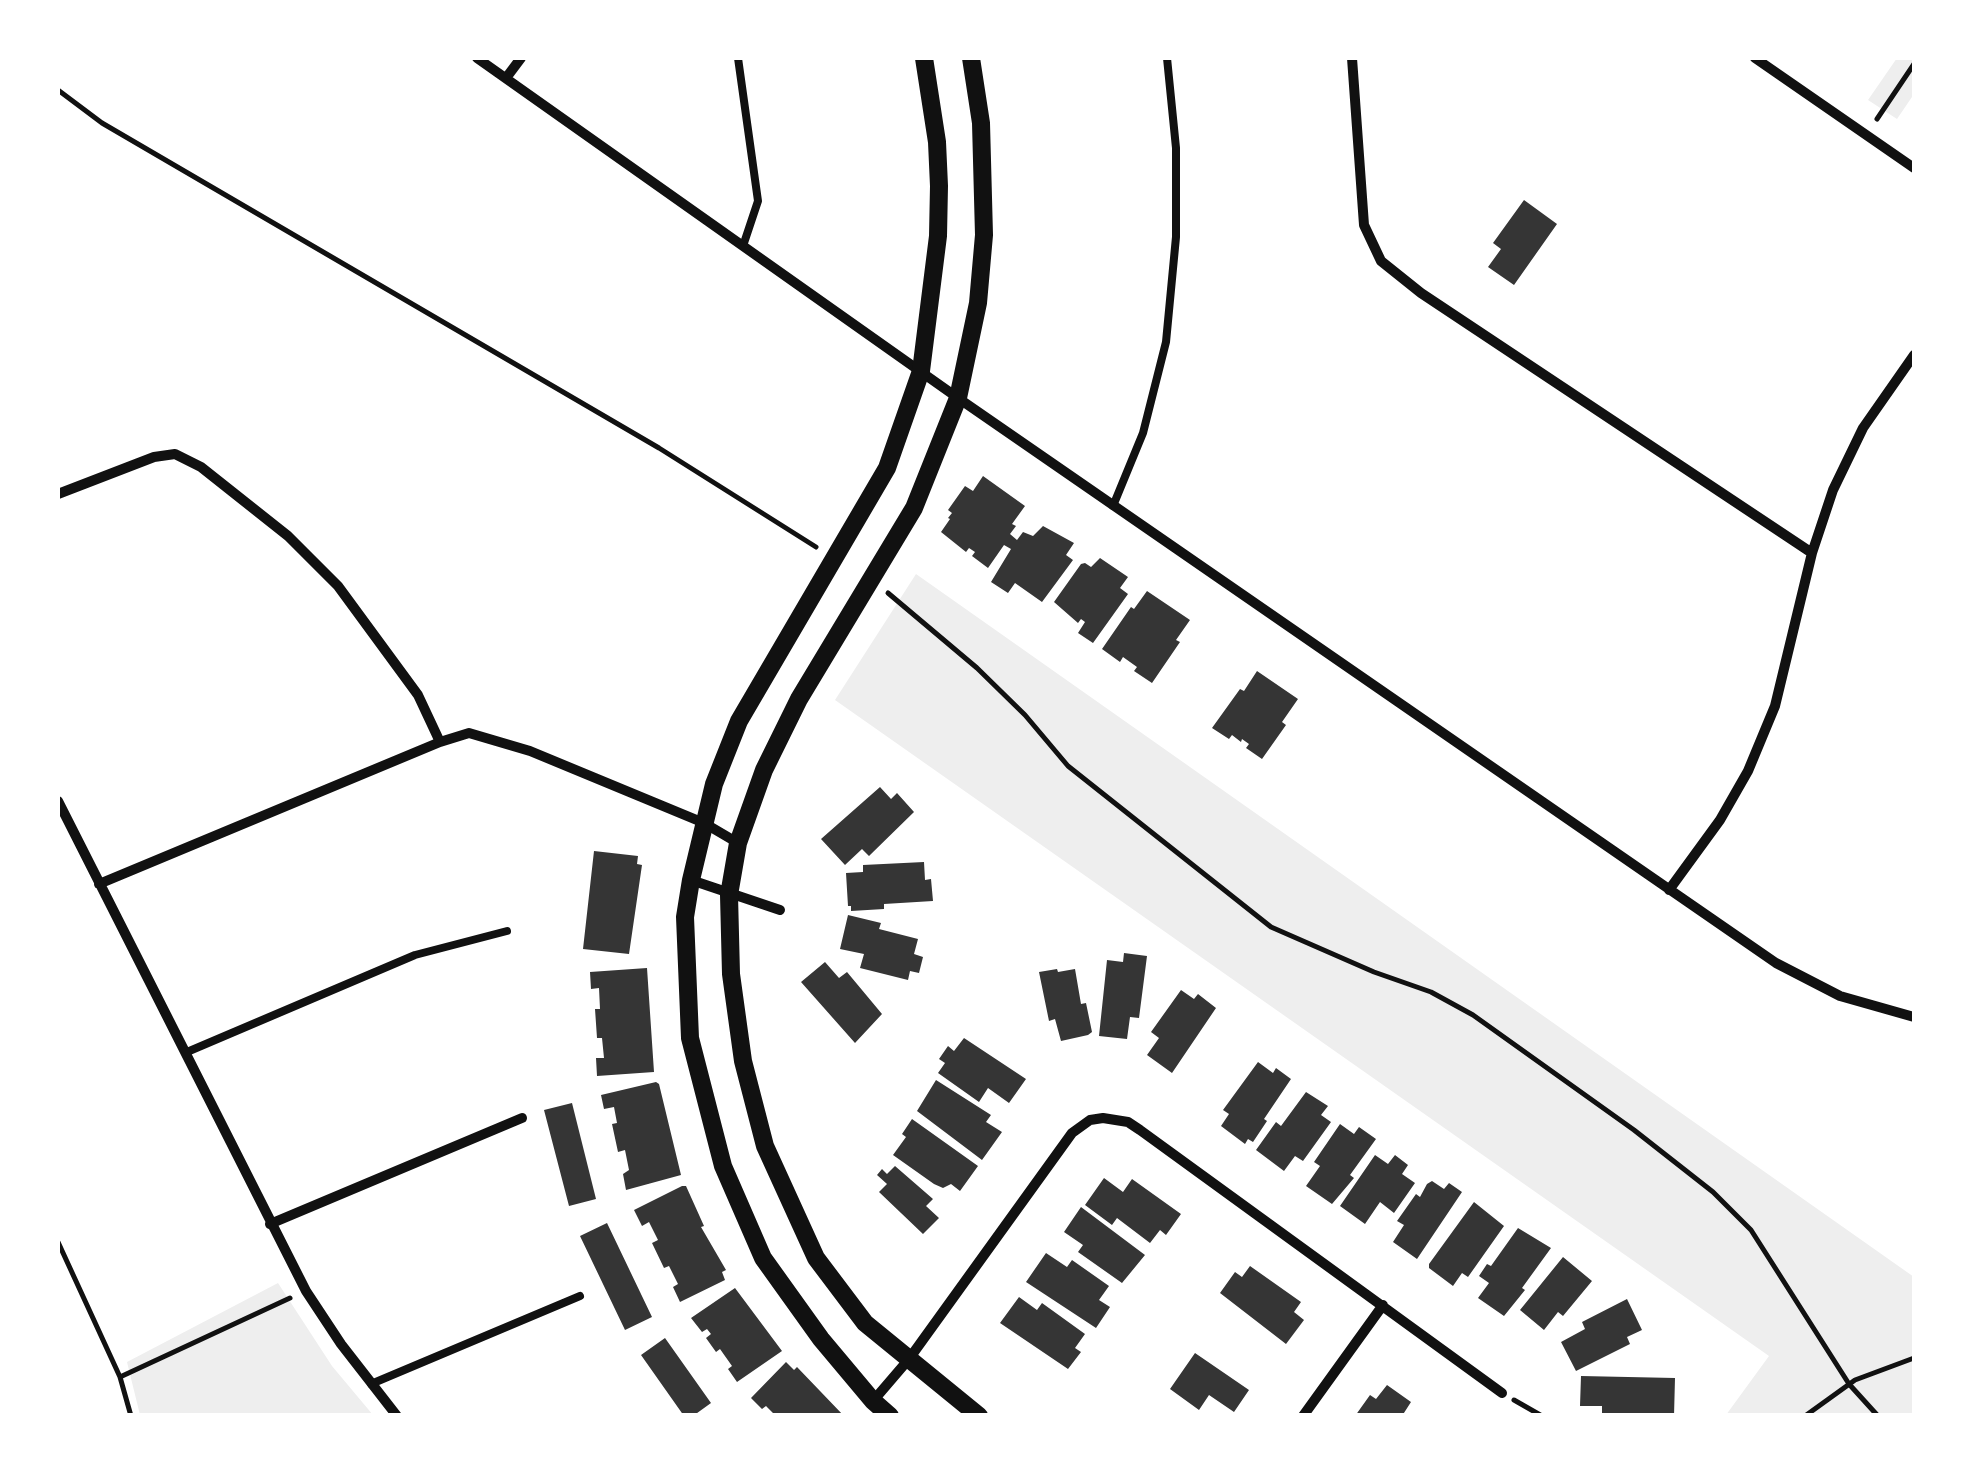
<!DOCTYPE html>
<style>
body{margin:0}
#map{position:relative;width:1972px;height:1473px;overflow:hidden;background:#fff;font-family:"Roboto Condensed",sans-serif}
canvas{display:block}
.frame{position:absolute;inset:0;border:60px solid #fff;pointer-events:none}
</style>
<div id="map">
<canvas width="1972" height="1473"></canvas>
<div class="frame"></div>
</div>
<script>
const g = document.querySelector('canvas').getContext('2d');
g.lineJoin = 'round';
function paint(path, color) { g.fillStyle = color; g.fill(path, 'evenodd'); }
const shape = rows => new Path2D(rows.map(r => 'M' + r).join(''));
function stroke(path, color, width, dash) { g.strokeStyle = color; g.lineWidth = width; g.lineCap = dash ? 'butt' : 'round'; g.setLineDash(dash || []); g.stroke(path); }
paint(shape([
 [1897,58,1914,58,1914,94,1897,119,1868,100],
 [916,574,1914,1277,1914,1415,1726,1415,1769,1356,835,700],
 [278,1283,332,1366,373,1415,140,1415,127,1362]
]), '#eee');
paint(shape([
 [1524,200,1557,224,1514,285,1488,267,1501,249,1493,243],
 [983,476,1025,506,1012,524,1016,526,1010,534,1017,540,1023,532,1033,536,1043,526,1074,543,1066,555,1073,560,1042,602,1015,583,1008,593,991,582,1011,549,1004,545,988,568,972,556,975,552,969,548,966,552,941,532,950,519,948,518,952,513,948,510,965,486,973,491],
 [1100,558,1128,577,1120,588,1128,594,1093,643,1078,633,1085,622,1081,619,1078,623,1054,602,1081,564,1085,563,1091,567],
 [1147,591,1190,620,1176,640,1180,642,1152,683,1134,671,1137,667,1123,657,1120,662,1102,649,1131,607,1134,609],
 [1257,671,1298,699,1282,722,1286,725,1262,759,1246,748,1249,744,1242,739,1241,742,1232,735,1229,739,1212,728,1240,689,1244,691],
 [880,787,891,799,897,793,914,812,869,856,862,849,845,865,821,839],
 [594,851,638,856,637,864,642,865,629,954,583,949],
 [924,862,925,880,931,879,933,901,884,904,884,909,851,911,851,906,848,906,846,873,863,872,863,865],
 [848,915,881,923,879,929,918,939,914,954,923,957,919,973,910,971,908,980,860,968,864,954,840,949],
 [1124,953,1147,956,1139,1018,1130,1017,1127,1039,1099,1036,1107,960,1123,962],
 [825,962,839,978,847,972,882,1014,855,1043,801,982],
 [647,968,654,1072,597,1076,596,1058,604,1058,602,1038,597,1038,595,1009,600,1009,599,988,591,989,590,972],
 [1057,969,1058,972,1075,969,1081,1004,1086,1003,1092,1032,1088,1035,1061,1041,1055,1019,1049,1021,1039,972],
 [1181,990,1194,999,1198,994,1216,1008,1172,1073,1147,1055,1159,1038,1151,1032],
 [964,1038,1026,1079,1009,1103,988,1088,979,1102,938,1073,945,1063,939,1059,948,1046,954,1051],
 [1258,1062,1273,1073,1276,1068,1291,1079,1264,1119,1267,1121,1253,1142,1248,1139,1245,1144,1221,1126,1229,1114,1223,1110],
 [936,1080,991,1115,986,1122,1002,1132,982,1160,917,1111],
 [656,1082,659,1084,681,1175,626,1190,623,1174,629,1170,625,1150,618,1152,612,1124,617,1123,614,1107,604,1109,601,1095],
 [1306,1092,1328,1106,1321,1115,1331,1122,1303,1161,1295,1156,1284,1171,1256,1150,1276,1122,1281,1126],
 [572,1103,596,1199,569,1206,544,1110],
 [912,1119,978,1166,960,1191,951,1184,943,1188,934,1184,893,1155,906,1137,902,1134],
 [1340,1124,1354,1134,1359,1127,1376,1139,1350,1175,1354,1178,1332,1204,1306,1186,1320,1166,1314,1162],
 [1375,1155,1388,1164,1395,1155,1408,1165,1402,1174,1415,1183,1394,1213,1380,1202,1365,1224,1340,1206],
 [895,1166,933,1199,926,1206,939,1218,923,1234,879,1192,887,1184,877,1175,882,1169,887,1174],
 [1104,1178,1123,1192,1132,1179,1181,1214,1166,1235,1160,1230,1150,1243,1117,1218,1112,1225,1085,1205],
 [1432,1181,1444,1189,1449,1183,1462,1192,1417,1259,1393,1242,1404,1225,1397,1221,1416,1194,1420,1197,1427,1184],
 [682,1186,686,1186,704,1226,701,1227,726,1270,722,1272,725,1280,680,1302,673,1287,678,1284,669,1266,664,1268,652,1243,658,1240,649,1222,642,1226,634,1210],
 [1474,1202,1504,1226,1468,1277,1462,1273,1453,1286,1429,1268,1429,1264],
 [1081,1207,1145,1255,1122,1283,1078,1252,1083,1245,1064,1232],
 [607,1223,652,1317,625,1330,580,1236],
 [1518,1228,1551,1248,1522,1288,1525,1290,1504,1316,1478,1298,1489,1283,1479,1276,1487,1264,1491,1266],
 [1046,1253,1067,1267,1072,1260,1109,1286,1099,1300,1110,1307,1096,1328,1026,1282],
 [1563,1257,1592,1281,1563,1316,1558,1312,1544,1330,1520,1310],
 [1250,1266,1301,1302,1294,1312,1304,1320,1286,1344,1220,1293,1235,1272,1242,1277],
 [735,1288,782,1351,737,1382,728,1369,732,1366,720,1349,716,1352,706,1338,711,1334,707,1329,702,1332,691,1318],
 [1019,1297,1037,1310,1042,1303,1085,1334,1075,1348,1081,1352,1068,1369,1000,1323],
 [1627,1299,1642,1330,1627,1337,1630,1344,1576,1371,1561,1342,1585,1329,1582,1322],
 [665,1338,711,1403,693,1416,684,1416,641,1355],
 [1195,1353,1249,1390,1234,1412,1209,1395,1199,1410,1170,1389],
 [786,1362,794,1370,797,1367,844,1416,776,1416,766,1406,762,1409,751,1398],
 [1581,1376,1675,1378,1674,1416,1602,1416,1602,1406,1580,1406],
 [1387,1385,1411,1402,1402,1416,1355,1416,1370,1395,1376,1399]
]), '#353535');
stroke(shape([
 [58,90,102,123,659,448,816,547],
 [1877,119,1914,64],
 [888,593,977,668,1025,715,1068,766,1271,927,1374,972,1431,992,1473,1015,1634,1130,1713,1192,1751,1230,1849,1384,1878,1416],
 [58,1242,120,1377,131,1416],
 [120,1377,290,1298],
 [1514,1400,1542,1416],
 [1805,1416,1855,1380,1914,1358]
]), '#111', 5);
stroke(shape([
 [738,58,758,201,743,246],
 [1113,506,1143,433,1166,342,1176,237,1176,148,1167,58],
 [187,1052,415,955,507,931],
 [371,1384,580,1296]
]), '#111', 8);
stroke(shape([
 [477,58,958,398,1776,963,1840,996,1914,1017],
 [1352,58,1364,225,1381,261,1421,293,1812,553],
 [1755,58,1914,168],
 [506,78,521,58],
 [58,494,154,457,175,454,201,467,288,536,338,586,418,695,440,742],
 [58,801,306,1291,341,1344,397,1416],
 [691,880,780,910],
 [99,884,440,742,469,733,530,751,704,823,738,843],
 [1669,890,1720,820,1748,771,1775,706,1812,553,1833,490,1863,428,1914,355],
 [270,1224,522,1118],
 [873,1401,909,1359,1072,1133,1090,1120,1103,1118,1128,1122,1140,1130,1502,1393],
 [1303,1416,1383,1305]
]), '#111', 10);
stroke(shape([
 [971,58,981,123,984,235,978,303,958,398,914,508,799,699,764,770,738,843,729,895,731,974,743,1061,765,1146,816,1258,865,1323,979,1416],
 [890,1416,873,1401,821,1339,763,1258,723,1166,690,1038,685,917,691,880,714,784,739,721,887,468,921,371,938,236,939,186,937,142,924,58]
]), '#111', 18);
</script>
